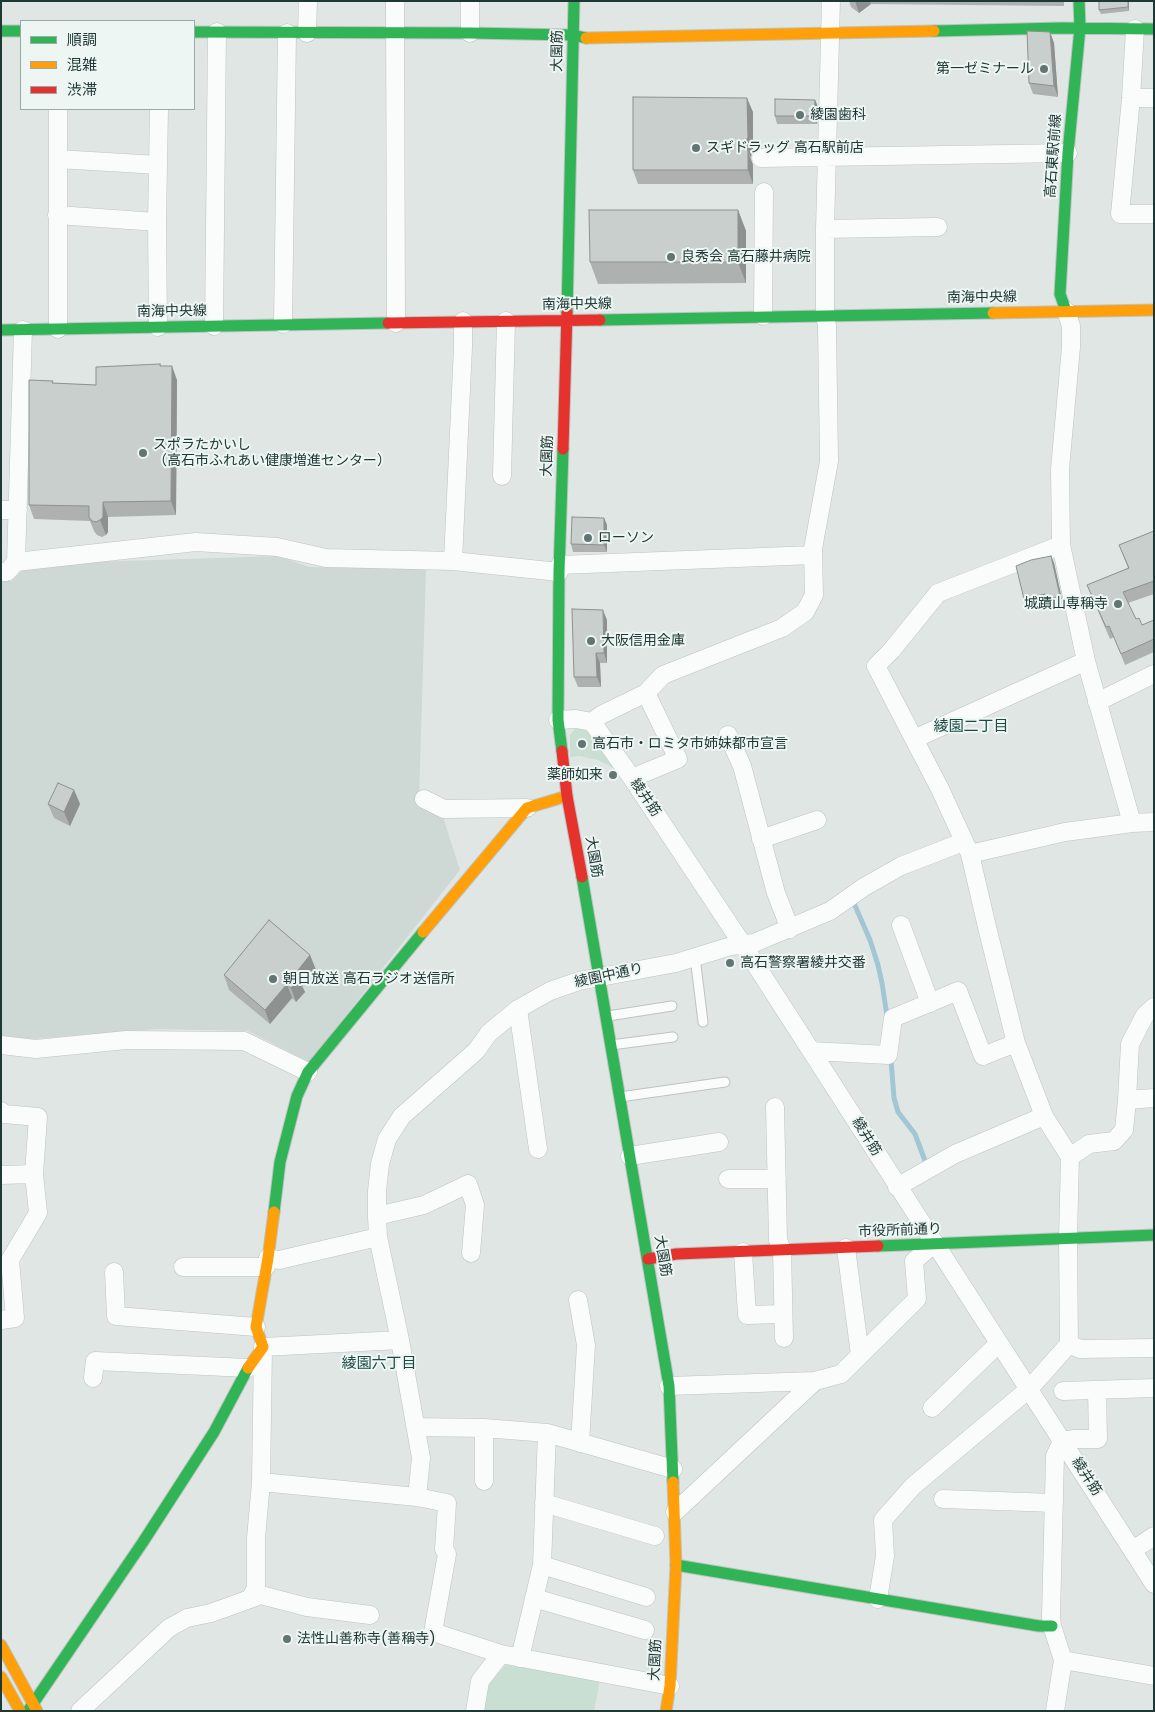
<!DOCTYPE html>
<meta charset="utf-8">
<style>
body{margin:0}
#map{position:relative;width:1155px;height:1712px;overflow:hidden;background:#e0e6e4;font-family:Poppins,"Noto Sans JP",sans-serif}
canvas{display:block}
.frame{position:absolute;inset:0;border:2px solid #203835;pointer-events:none}
.legend{position:absolute;left:20px;top:20px;width:175px;height:90px;box-sizing:border-box;background:#edf6f3;border:1px solid #9baaa7;margin:0;padding:6px 9px;list-style:none;font-size:15px;color:#203835}
.legend li{display:flex;align-items:center;gap:10px;height:25px}
.legend b{width:25px;border:1px solid #9baaa7}
</style>
<div id="map">
<canvas width="1155" height="1712"></canvas>
<div class="frame"></div>
<ul class="legend">
<li><b style="height:6px;background:#30b455"></b>順調</li>
<li><b style="height:6px;background:#ff9f0a"></b>混雑</li>
<li><b style="height:6px;background:#e5322d"></b>渋滞</li>
</ul>
</div>
<script>
const g = document.querySelector('canvas').getContext('2d');
g.lineJoin = 'round';
function paint(path, color) { g.fillStyle = color; g.fill(path, 'evenodd'); }
const shape = rows => new Path2D(rows.map(r => 'M' + r).join(''));
function stroke(path, color, width, dash) { g.strokeStyle = color; g.lineWidth = width; g.lineCap = dash ? 'butt' : 'round'; g.setLineDash(dash || []); g.stroke(path); }
function write(font, color, halo, rows, align = 'center') {
  g.font = font + ' Poppins,"Noto Sans JP",sans-serif'; g.lineWidth = 4; g.setLineDash([]); g.textBaseline = 'middle'; g.strokeStyle = halo; g.fillStyle = color; for (const [text, x, y, turn = 0] of rows) {
    g.save(); g.translate(x, y); g.rotate((+turn || 0) * Math.PI / 180); g.textAlign = isNaN(turn) ? turn : align; if (halo) g.strokeText(text, 0, 0); g.fillText(text, 0, 0); g.restore();
  }
}
paint(shape([
 [279,556,309,567,426,569,419,798,441,811,460,870,309,1062,248,1031,157,1029,19,1040,1,1038,1,581,12,581,28,564]
]), '#ced8d5');
paint(shape([
 [582,728,589,732,621,772,598,760,579,756,570,757,570,735,575,729],
 [506,1665,600,1680,594,1711,482,1711,487,1683]
]), '#c9dfd3');
stroke(shape([
 [853,901,870,940,878,965,882,983,887,1016],
 [891,1060,894,1098,898,1112,915,1134,927,1166]
]), '#a1c6d4', 5);
const lane = shape([
 [695,957,703,1022],
 [608,1016,672,1006],
 [611,1045,673,1037],
 [620,1097,725,1082]
]);
const street = shape([
 [395,1,396,323],
 [1135,29,1131,98,1120,214,1154,214],
 [307,33,308,1],
 [470,33,470,1],
 [1131,98,1154,98],
 [58,109,58,329],
 [761,158,1068,153],
 [58,159,158,165],
 [57,215,157,222],
 [825,229,938,227],
 [1066,311,1071,326,1071,347,1060,469,1061,545,1086,661,1132,823],
 [763,316,764,192],
 [283,324,287,33],
 [214,326,217,32],
 [158,327,157,222,159,109],
 [502,476,506,321],
 [1,510,18,510],
 [453,561,463,347,463,321],
 [16,562,196,542,277,547,326,558,453,561,559,572],
 [560,565,813,555],
 [1,572,7,572,16,562,23,330],
 [1097,702,1154,674],
 [558,720,576,719,592,722,632,778,743,945,1154,1584],
 [592,722,601,715,646,693,663,675,782,628,805,612,814,595,813,549,829,461,827,326,825,315,825,229,831,1],
 [728,735,742,766,776,893,790,929],
 [914,739,1086,661],
 [632,778,678,759,646,693],
 [424,799,444,809,527,808],
 [761,839,817,820],
 [970,854,1065,832,1132,823,1154,822],
 [901,925,930,1003],
 [518,1009,538,1149],
 [1,1045,36,1049,126,1040,244,1041,308,1072],
 [811,1051,888,1055,893,1018,958,991,983,1056,1016,1043],
 [1127,1100,1154,1098],
 [775,1107,778,1240,782,1250,784,1338],
 [1,1111,4,1114,38,1117,34,1174,38,1213,10,1260,15,1318,1,1320],
 [630,1156,719,1142],
 [1070,1157,1089,1144,1114,1141,1124,1130,1127,1100,1130,1044,1145,1015,1154,1007],
 [1,1175,34,1174],
 [728,1179,777,1179],
 [897,1187,955,1154,1044,1116],
 [377,1216,424,1205,468,1184,475,1205,471,1253],
 [846,1248,860,1355],
 [743,1252,747,1315,783,1314],
 [268,1258,279,1260,378,1237],
 [183,1267,266,1267],
 [114,1272,116,1316,256,1327],
 [578,1300,586,1345,580,1443],
 [1069,1344,1080,1349,1154,1348],
 [93,1378,95,1361,248,1368],
 [669,1386,815,1381,841,1374,917,1299,914,1261,934,1244],
 [1063,1391,1154,1388],
 [932,1408,999,1343],
 [416,1427,484,1428,484,1481],
 [484,1428,547,1433,673,1469],
 [261,1482,417,1497,447,1503,444,1549,447,1554,433,1632,501,1654,670,1686],
 [417,1497,421,1458,400,1340,378,1237,377,1216,377,1191,380,1164,387,1139,402,1116,476,1051,489,1033,518,1009,550,991,579,981,676,963,731,946,754,943,830,911,864,887,901,866,963,842],
 [943,1499,1054,1503],
 [544,1503,655,1536],
 [675,1512,815,1381],
 [1133,1550,1154,1536],
 [542,1565,646,1597],
 [534,1598,645,1630],
 [250,1599,256,1588,256,1538,261,1482,263,1347,400,1340],
 [878,1599,885,1556,883,1520,913,1486,1029,1389,1069,1344,1068,1238,1070,1157,1044,1116,1016,1043,987,927,970,854,940,789,876,666,891,651,938,593,1061,545],
 [520,1658,542,1565,547,1433],
 [1063,1660,1154,1676],
 [80,1711,169,1628,187,1618,211,1613,261,1595,307,1607,370,1615],
 [475,1711,480,1681,501,1654],
 [1055,1711,1063,1660,1052,1626,1051,1616,1055,1456,1062,1441,1073,1439,1098,1439,1097,1390]
]);
const fast = shape([
 [1,31,21,31],
 [934,31,1061,28,1154,29],
 [194,32,470,33,573,35,586,38],
 [1066,311,1060,294,1068,153,1080,28,1079,1],
 [567,313,574,1],
 [600,320,993,313],
 [1,330,388,323],
 [562,751,558,720,559,572,563,449],
 [582,877,669,1386,673,1482],
 [274,1212,280,1162,297,1096,308,1072,423,932],
 [878,1246,1154,1235],
 [676,1565,1039,1626,1052,1626],
 [28,1711,143,1542,214,1432,248,1368]
]);
const slow = shape([
 [586,38,934,31],
 [993,313,1154,310],
 [423,932,527,808,567,796],
 [248,1368,263,1347,256,1327,268,1258,274,1212],
 [1,1645,37,1711],
 [1,1677,20,1711],
 [666,1711,670,1686,676,1565,673,1482]
]);
const jam = shape([
 [388,323,600,320],
 [563,449,567,313],
 [562,751,567,796,582,877],
 [648,1259,676,1254,878,1246]
]);
stroke(lane, '#bdc3c1', 11);
stroke(street, '#bdc3c1', 19);
stroke(fast, '#bcc4c2', 13);
stroke(slow, '#bcc4c2', 13);
stroke(jam, '#bcc4c2', 13);
stroke(lane, '#fafbfb', 9);
stroke(street, '#fafbfb', 18);
stroke(fast, '#30b455', 11);
stroke(slow, '#ff9f0a', 11);
stroke(jam, '#e5322d', 11);
paint(shape([
 [849,1,1064,1,1064,6,871,4,859,13,851,7],
 [1129,1,1129,11,1101,14,1099,10],
 [1050,32,1054,43,1058,97,1033,94,1029,83],
 [815,100,818,107,817,124,777,124,775,116],
 [753,112,753,152,750,158,753,165,753,184,638,184,633,170],
 [738,210,746,231,746,283,598,284,590,262],
 [160,364,161,366,177,380,176,515,108,517,108,532,106,535,102,537,97,535,94,531,90,521,34,519,29,505,54,383,96,385],
 [604,518,607,525,607,552,573,552,571,544],
 [1154,531,1154,594,1128,603,1136,619,1142,625,1154,620,1154,652,1125,665,1114,637,1110,639,1092,597,1087,585,1128,568,1119,545],
 [1051,556,1054,563,1063,604,1049,607,1047,601,1027,607,1024,599],
 [607,620,607,663,600,663,601,687,578,687,574,677],
 [74,790,80,804,70,826,54,818,48,804],
 [310,955,316,970,302,986,305,992,296,1002,292,998,270,1024,229,990,224,975]
]), '#adb2b0');
paint(shape([
 [855,1,869,1,871,4,859,13],
 [1128,1,1129,1,1129,11,1128,7],
 [1050,32,1054,43,1058,97,1054,86],
 [747,98,753,112,753,152,750,158,745,143],
 [815,100,818,107,817,124,814,116],
 [748,150,753,165,753,184,748,170],
 [738,210,746,231,746,283,738,262],
 [172,366,177,380,176,515,171,501],
 [103,502,108,517,108,532,106,535,100,520],
 [604,518,607,525,607,552,604,545],
 [1051,556,1054,563,1063,604,1060,596],
 [603,610,607,620,607,663,604,653],
 [596,653,600,663,601,687,597,677],
 [74,790,80,804,70,826,64,812],
 [310,955,316,970,302,986,305,992,296,1002,291,988,295,974],
 [287,984,292,998,270,1024,265,1010]
]), '#8d9190');
const building = shape([
 [1099,1,1128,1,1128,7,1099,10,1099,1],
 [1027,31,1050,32,1054,86,1029,83,1027,31],
 [633,97,747,98,748,137,745,143,748,150,748,170,633,170,633,97],
 [775,99,815,100,814,116,775,116,775,99],
 [589,210,738,210,738,262,590,262,589,210],
 [160,364,160,366,172,366,171,501,103,502,103,517,100,520,96,522,92,521,89,517,89,506,29,505,29,380,53,381,52,383,96,385,96,367,160,364],
 [572,517,604,518,604,545,571,544,572,517],
 [1154,531,1154,581,1123,592,1136,619,1139,618,1142,625,1154,620,1154,639,1121,654,1109,626,1106,627,1087,585,1129,568,1119,545,1154,531],
 [1051,556,1060,596,1047,599,1045,594,1024,599,1016,566,1031,560,1051,556],
 [572,609,603,610,604,653,596,653,597,677,574,677,572,609],
 [58,783,74,790,64,812,48,804,58,783],
 [269,920,310,955,295,974,299,978,291,988,287,984,265,1010,224,975,269,920]
]);
paint(building, '#c9cfcd');
stroke(building, '#8d9190', 1);
for (const [x, y, r, color] of [
 [1044,69,5,"#637572"],
 [800,115,5,"#637572"],
 [696,148,5,"#637572"],
 [671,257,5,"#637572"],
 [143,453,5,"#637572"],
 [588,538,5,"#637572"],
 [1118,604,5,"#637572"],
 [591,641,5,"#637572"],
 [582,744,5,"#637572"],
 [613,775,5,"#637572"],
 [730,963,5,"#637572"],
 [273,979,5,"#637572"],
 [287,1639,5,"#637572"]
]) { const dot = new Path2D(); dot.arc(x, y, r, 0, 2 * Math.PI); g.fillStyle = color; g.fill(dot); stroke(dot, '#edf6f3', 2); }
write('14px', '#203835', '#edf6f3', [
 ["大園筋",558,51,-89],
 ["高石東駅前線",1054,156,-86],
 ["南海中央線",982,298,-1],
 ["南海中央線",577,305,-1],
 ["南海中央線",172,312,-1],
 ["大園筋",548,456,-88],
 ["綾井筋",645,798,56],
 ["大園筋",593,857,80],
 ["綾園中通り",609,976,-12],
 ["綾井筋",866,1137,58],
 ["市役所前通り",900,1231,-2],
 ["大園筋",662,1256,80],
 ["綾井筋",1086,1477,57],
 ["大園筋",656,1660,-87]
]);
write('14px', '#203835', '#edf6f3', [
 ["第一ゼミナール",1034,69,"right"],
 ["綾園歯科",810,115],
 ["スギドラッグ 高石駅前店",706,148],
 ["良秀会 高石藤井病院",681,257],
 ["スポラたかいし",153,445],
 ["（高石市ふれあい健康増進センター）",153,461],
 ["ローソン",598,538],
 ["城蹟山専稱寺",1108,604,"right"],
 ["大阪信用金庫",601,641],
 ["高石市・ロミタ市姉妹都市宣言",592,744],
 ["薬師如来",603,775,"right"],
 ["高石警察署綾井交番",740,963],
 ["朝日放送 高石ラジオ送信所",283,979],
 ["法性山善称寺(善稱寺)",297,1639]
], 'left');
write('15px', '#1d4944', '#edf6f3', [
 ["綾園二丁目",971,727],
 ["綾園六丁目",379,1364]
]);
</script>
